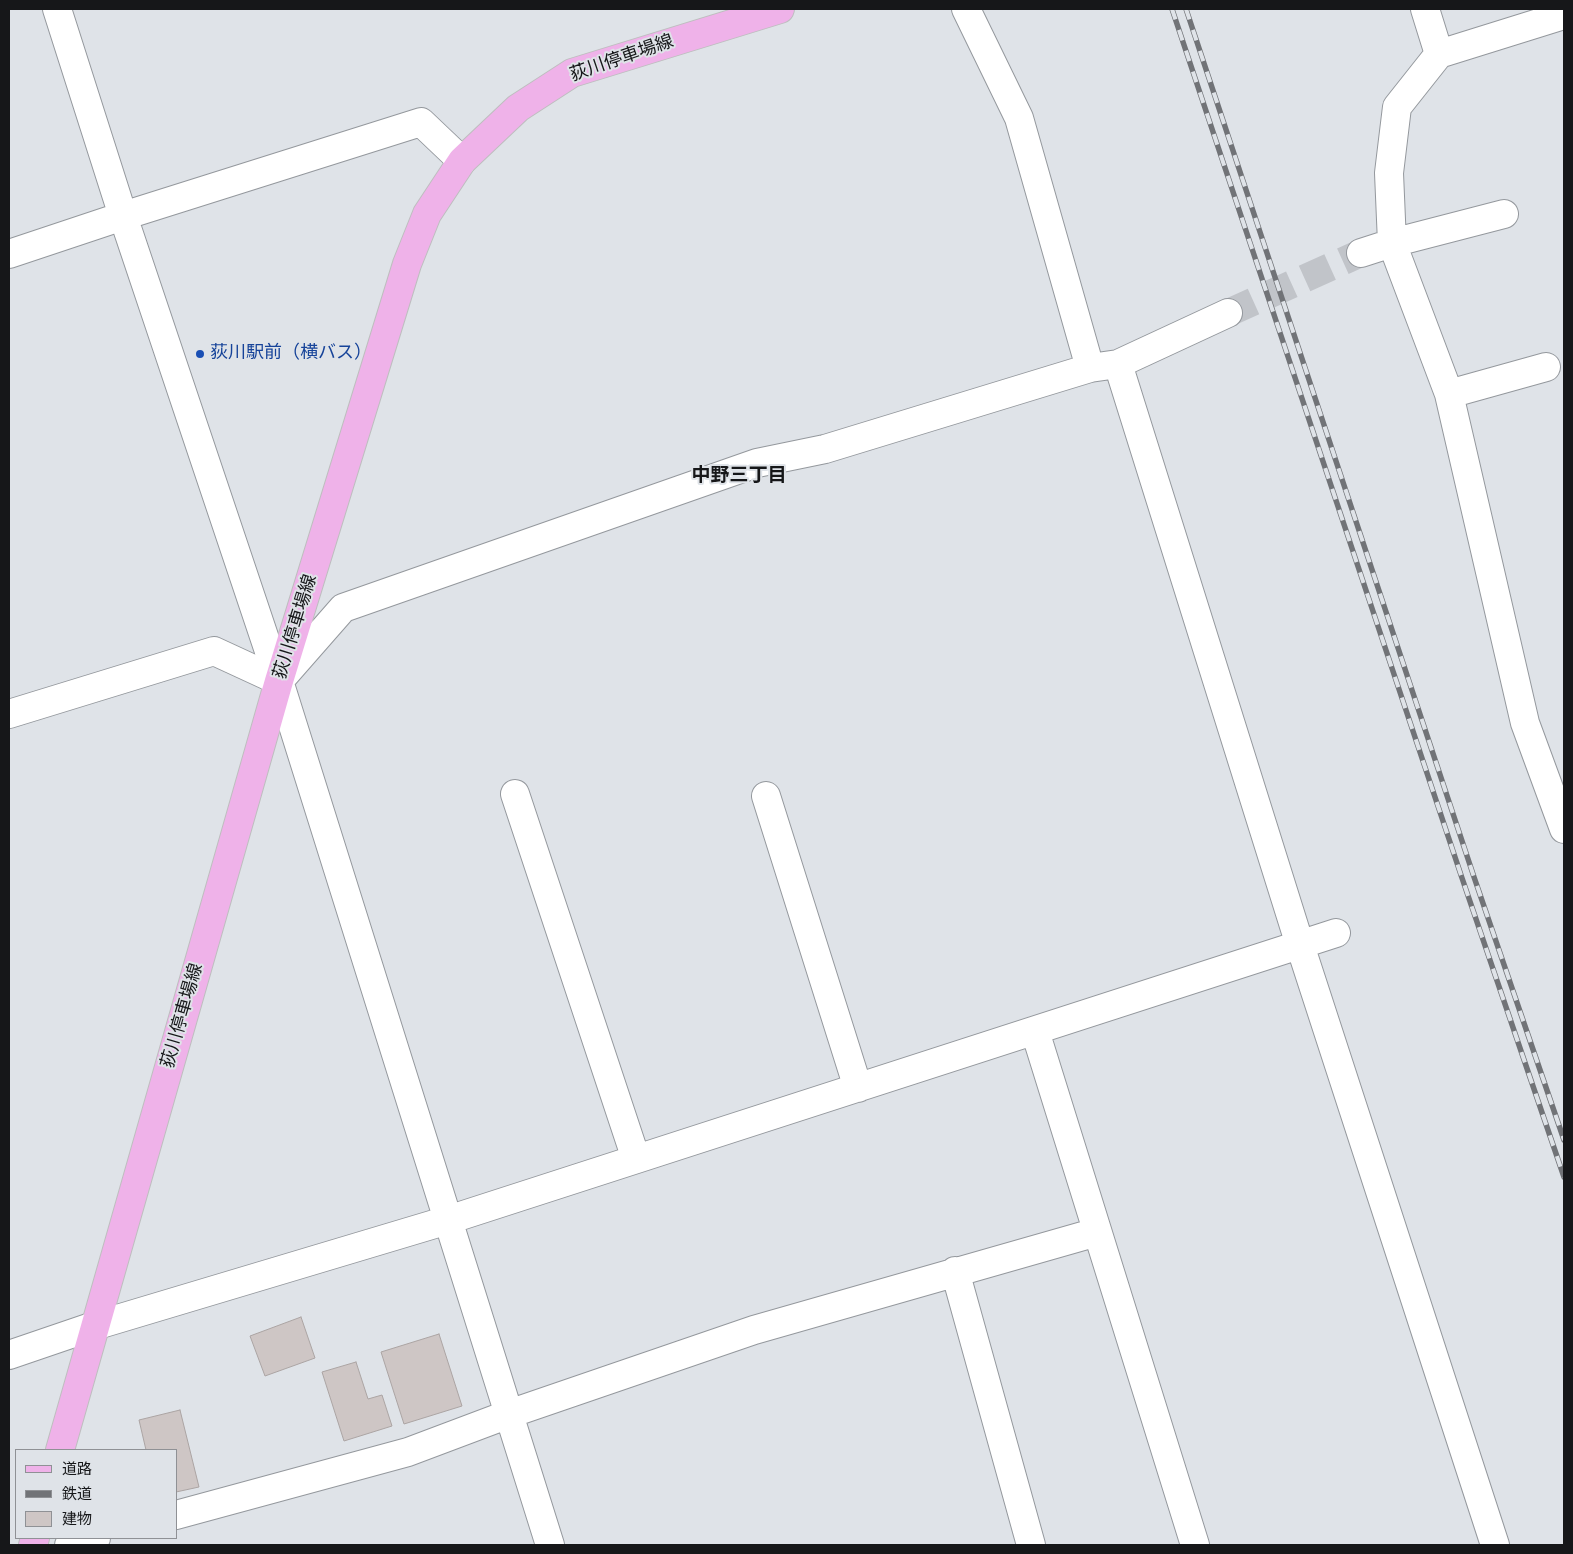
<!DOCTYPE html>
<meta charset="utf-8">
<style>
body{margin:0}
#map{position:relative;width:1573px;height:1554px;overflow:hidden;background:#dfe3e8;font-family:Jost,"Noto Sans JP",sans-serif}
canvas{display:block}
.frame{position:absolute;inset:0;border:10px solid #161719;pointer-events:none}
.legend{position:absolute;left:15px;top:1449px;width:162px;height:90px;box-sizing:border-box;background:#dfe3e8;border:1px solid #8f9195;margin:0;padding:6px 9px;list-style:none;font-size:15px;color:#161719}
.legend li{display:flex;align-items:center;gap:10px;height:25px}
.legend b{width:25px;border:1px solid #8f9195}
</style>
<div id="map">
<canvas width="1573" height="1554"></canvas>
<div class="frame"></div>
<ul class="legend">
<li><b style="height:6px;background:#efb2e9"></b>道路</li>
<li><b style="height:6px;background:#717377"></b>鉄道</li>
<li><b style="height:14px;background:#cec6c5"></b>建物</li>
</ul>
</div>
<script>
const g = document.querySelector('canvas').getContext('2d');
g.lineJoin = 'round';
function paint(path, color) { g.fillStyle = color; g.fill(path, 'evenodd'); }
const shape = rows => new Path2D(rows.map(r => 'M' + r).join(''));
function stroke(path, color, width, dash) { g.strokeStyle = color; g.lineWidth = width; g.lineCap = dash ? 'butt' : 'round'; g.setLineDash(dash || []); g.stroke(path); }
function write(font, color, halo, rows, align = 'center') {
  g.font = font + ' Jost,"Noto Sans JP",sans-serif'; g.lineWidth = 4; g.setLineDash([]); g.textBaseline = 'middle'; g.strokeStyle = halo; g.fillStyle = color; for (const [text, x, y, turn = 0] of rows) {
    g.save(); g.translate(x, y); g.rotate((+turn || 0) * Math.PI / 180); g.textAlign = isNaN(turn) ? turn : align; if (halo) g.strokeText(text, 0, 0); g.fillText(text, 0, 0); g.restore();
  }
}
const building = shape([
 [301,1317,315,1358,265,1376,250,1336,301,1317],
 [439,1334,462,1406,404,1424,381,1352,439,1334],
 [356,1362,368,1399,382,1395,392,1426,344,1441,322,1372,356,1362],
 [180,1410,199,1487,176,1492,176,1450,146,1450,139,1420,180,1410]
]);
paint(building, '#cec6c5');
stroke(building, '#aba4a3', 1);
stroke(shape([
 [1228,313,1361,253]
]), '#c1c4c9', 28, [28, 14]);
const minor = shape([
 [57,9,123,216,279,681,550,1545],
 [966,9,1019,118,1090,368],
 [1425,9,1439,54],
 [1564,15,1439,54,1397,107,1389,173,1392,243,1449,394,1525,723,1564,829],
 [1361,253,1392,243,1504,214],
 [9,254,123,216,421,122,462,161],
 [1118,364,1300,945,1495,1545],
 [1449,394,1546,367],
 [279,681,343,608,757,463,825,449,1090,368,1118,364,1228,313],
 [9,714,214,651,279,681],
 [515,794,636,1159],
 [766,796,858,1088],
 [1035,1031,1195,1545],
 [955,1271,1031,1545],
 [9,1355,94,1326,448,1220,1336,933],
 [176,1515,408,1452,509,1414,754,1330,1097,1232],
 [69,1545,96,1538]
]);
const major = shape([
 [60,1450,279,681,407,264,427,214,462,161,518,108,572,73,780,9],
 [33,1545,35,1538]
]);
stroke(minor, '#94989d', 30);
stroke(major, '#bebebf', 30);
stroke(minor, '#fff', 28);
stroke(major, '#efb2e9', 28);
const rail = shape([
 [1172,9,1462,878,1564,1177],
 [1186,9,1474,877,1564,1140]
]);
stroke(rail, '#717377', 5.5);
stroke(rail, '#dfe3e8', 4, [11]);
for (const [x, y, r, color] of [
 [200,354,5,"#1a4fb4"]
]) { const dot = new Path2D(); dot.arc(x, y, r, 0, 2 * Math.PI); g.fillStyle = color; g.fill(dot); stroke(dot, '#dfe3e8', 2); }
write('18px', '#161719', '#dfe3e8', [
 ["荻川停車場線",622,59,-19],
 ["荻川停車場線",296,627,-73],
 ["荻川停車場線",183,1016,-74]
]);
write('18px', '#164399', '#dfe3e8', [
 ["荻川駅前（横バス）",210,354]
], 'left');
write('bold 19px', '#161719', '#dfe3e8', [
 ["中野三丁目",739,476]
]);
</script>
